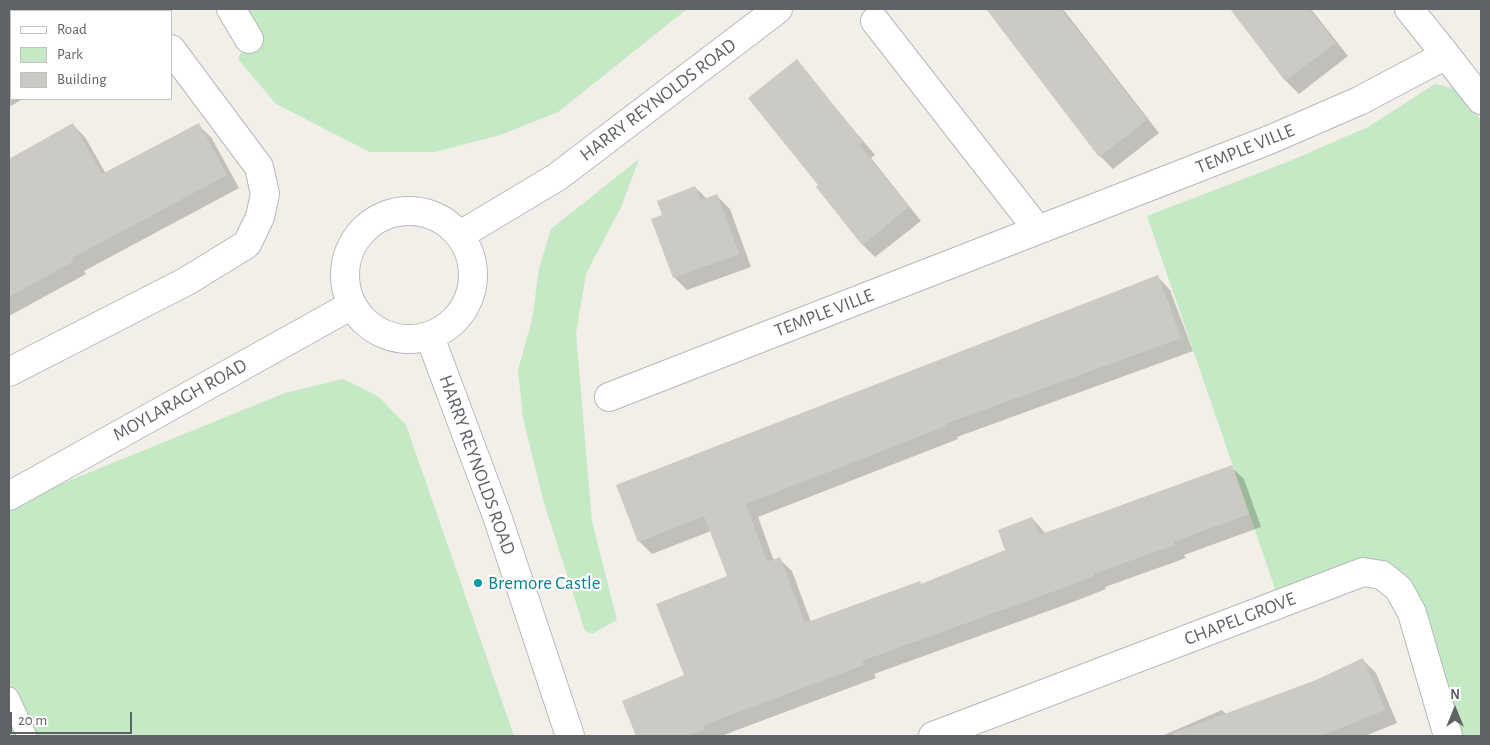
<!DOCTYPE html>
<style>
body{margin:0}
#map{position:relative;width:1490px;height:745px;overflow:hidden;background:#f1efe8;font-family:"Alegreya Sans",sans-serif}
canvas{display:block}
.frame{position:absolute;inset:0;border:10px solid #5f6368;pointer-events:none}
.legend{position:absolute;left:10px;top:10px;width:162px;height:90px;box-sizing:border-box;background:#fff;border:1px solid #bfc1c3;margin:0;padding:6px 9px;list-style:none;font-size:15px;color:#5f6368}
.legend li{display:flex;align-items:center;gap:10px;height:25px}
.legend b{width:25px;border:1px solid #bfc1c3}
.north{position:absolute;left:1430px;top:685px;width:50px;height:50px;-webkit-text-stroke:4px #fff;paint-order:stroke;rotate:0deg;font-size:14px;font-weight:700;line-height:20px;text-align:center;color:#5f6368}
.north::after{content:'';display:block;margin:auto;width:18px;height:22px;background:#5f6368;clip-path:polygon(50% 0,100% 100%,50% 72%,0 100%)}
.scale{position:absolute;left:10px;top:712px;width:122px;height:22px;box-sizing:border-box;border:2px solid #5f6368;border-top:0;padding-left:6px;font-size:15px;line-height:18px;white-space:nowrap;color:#5f6368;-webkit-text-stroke:4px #fff;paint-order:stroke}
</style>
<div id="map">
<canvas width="1490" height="745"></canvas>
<div class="frame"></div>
<ul class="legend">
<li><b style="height:6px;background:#fff"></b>Road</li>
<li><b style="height:14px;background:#c5e8c5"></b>Park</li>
<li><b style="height:14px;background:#cccac5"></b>Building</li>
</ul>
<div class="north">N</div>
<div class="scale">20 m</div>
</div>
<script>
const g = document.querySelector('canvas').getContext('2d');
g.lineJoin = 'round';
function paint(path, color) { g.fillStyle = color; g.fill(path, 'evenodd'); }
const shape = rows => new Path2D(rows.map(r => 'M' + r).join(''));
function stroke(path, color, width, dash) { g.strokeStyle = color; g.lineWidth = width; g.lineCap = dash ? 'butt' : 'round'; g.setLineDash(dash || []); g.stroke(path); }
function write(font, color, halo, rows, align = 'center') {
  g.font = font + ' "Alegreya Sans",sans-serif'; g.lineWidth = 4.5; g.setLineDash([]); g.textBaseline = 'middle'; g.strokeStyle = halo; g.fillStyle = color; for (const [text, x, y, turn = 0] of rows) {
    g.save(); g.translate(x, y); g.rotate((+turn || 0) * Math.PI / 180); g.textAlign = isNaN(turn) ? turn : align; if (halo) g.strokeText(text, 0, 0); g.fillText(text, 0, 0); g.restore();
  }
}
paint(shape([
 [231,9,687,9,558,112,500,135,435,152,370,152,276,104,238,59,248,39],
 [1435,84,1457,89,1481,120,1481,736,1448,736,1382,575,1280,603,1147,216,1290,161,1368,127],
 [639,159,622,205,586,274,576,333,592,522,617,620,592,634,585,631,544,503,523,418,518,370,532,320,539,269,551,229],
 [343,379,378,396,406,425,514,736,9,736,9,505,285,393]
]), '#c5e8c5');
paint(shape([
 [25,9,108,9,110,11,20,11],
 [987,9,1063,9,1159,133,1113,169,1100,156],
 [1231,9,1311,9,1348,56,1299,94,1286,81],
 [11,16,11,99,23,99,9,107,9,18],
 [796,61,875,155,871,158,921,221,875,257,862,244,820,186],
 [73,125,85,137,106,174,198,125,211,137,239,188,84,271,86,274,9,316,9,161],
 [695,187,707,199,717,196,730,209,751,267,687,290,674,277,664,215],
 [1158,277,1170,290,1193,351,957,437,958,439,758,517,774,561,779,559,792,571,811,622,922,585,1007,550,1032,518,1046,534,1231,467,1244,479,1261,527,1184,555,1186,558,1105,587,1106,589,1073,602,874,674,876,678,721,736,638,736,624,702,686,676,729,577,711,531,652,554,639,541],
 [1363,660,1376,673,1397,723,1365,736,1162,736,1222,710,1226,714,1316,681]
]), '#0003');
paint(shape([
 [986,9,1061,9,1147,120,1099,157],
 [1230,9,1309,9,1336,43,1285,81],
 [797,59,863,142,859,145,909,207,862,245,816,187,818,185,748,98],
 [73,123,102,174,199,123,227,175,72,258,74,261,9,297,9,159],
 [695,186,701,200,717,194,739,254,673,278,651,219,662,215,657,201],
 [1158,275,1181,338,945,424,946,426,746,504,767,562,780,557,805,623,920,581,921,584,1005,550,998,530,1032,517,1039,535,1232,465,1249,514,1173,542,1174,545,1093,574,1094,576,1060,589,862,661,864,665,704,725,705,729,687,736,636,736,622,701,684,675,656,604,727,576,704,516,638,542,616,485],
 [1363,658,1385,710,1321,736,1173,736,1173,733,1316,680]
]), '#cccac5');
const lane = shape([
 [9,697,27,736]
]);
const street = shape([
 [142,9,144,11],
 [231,9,249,39],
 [1409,9,1446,55],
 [875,21,1038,230],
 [9,372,187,281,247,244,260,217,265,194,259,167,171,49],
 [609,397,1269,140,1359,101,1446,55,1481,100],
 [933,736,1363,572,1382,575,1399,589,1412,613,1448,736]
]);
const secondary = shape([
 '345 275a64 64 0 1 1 128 0a64 64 0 1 1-128 0Z',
 [460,235,557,177,778,9],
 [430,337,497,516,570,736],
 [9,496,352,305]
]);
stroke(lane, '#b5b8bc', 21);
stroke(street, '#b5b8bc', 30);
stroke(secondary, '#b6babf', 30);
stroke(lane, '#fff', 19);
stroke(street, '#fff', 28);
stroke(secondary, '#fff', 28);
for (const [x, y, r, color] of [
 [478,583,5,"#0f9aa8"]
]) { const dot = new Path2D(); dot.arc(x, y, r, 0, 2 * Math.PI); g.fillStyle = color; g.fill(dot); stroke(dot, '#fff', 2); }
write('19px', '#5f6368', '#fff', [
 ["HARRY REYNOLDS ROAD",658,100,-37],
 ["TEMPLE VILLE",1245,149,-22],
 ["TEMPLE VILLE",824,313,-21],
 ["MOYLARAGH ROAD",180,400,-29],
 ["HARRY REYNOLDS ROAD",477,465,70],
 ["CHAPEL GROVE",1240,619,-21]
]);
write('19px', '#0d838f', '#fff', [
 ["Bremore Castle",488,583]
], 'left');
</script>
